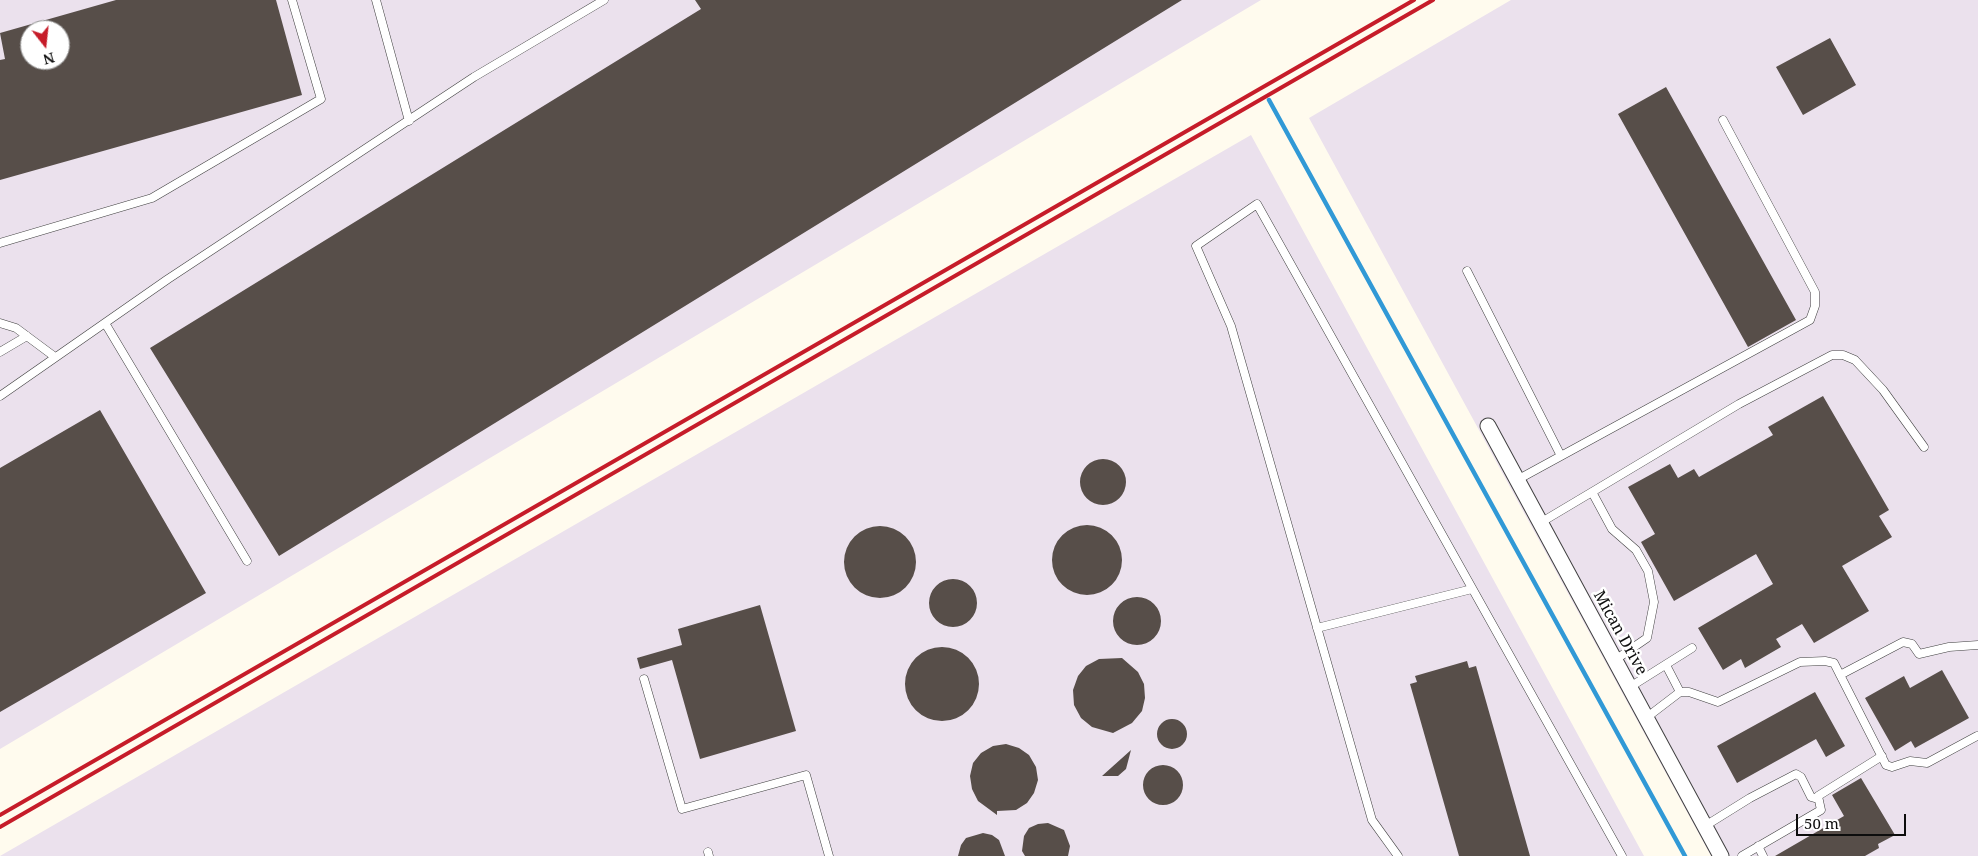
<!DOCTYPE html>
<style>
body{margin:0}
#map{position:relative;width:1978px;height:856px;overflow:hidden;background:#fffbee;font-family:"Noto Serif",serif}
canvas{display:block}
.north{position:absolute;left:20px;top:20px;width:50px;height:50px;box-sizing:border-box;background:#fff;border:1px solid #9e9e9e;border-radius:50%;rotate:164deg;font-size:14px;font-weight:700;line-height:20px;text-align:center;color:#0d0d0d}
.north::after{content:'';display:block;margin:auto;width:18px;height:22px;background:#c61c29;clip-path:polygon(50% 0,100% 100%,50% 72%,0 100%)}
.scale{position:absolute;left:1796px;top:814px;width:110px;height:22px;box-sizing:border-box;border:2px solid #0d0d0d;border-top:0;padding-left:6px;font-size:15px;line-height:18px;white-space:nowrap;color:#0d0d0d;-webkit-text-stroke:4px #fff;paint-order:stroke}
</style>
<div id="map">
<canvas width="1978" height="856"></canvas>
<div class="north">N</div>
<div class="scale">50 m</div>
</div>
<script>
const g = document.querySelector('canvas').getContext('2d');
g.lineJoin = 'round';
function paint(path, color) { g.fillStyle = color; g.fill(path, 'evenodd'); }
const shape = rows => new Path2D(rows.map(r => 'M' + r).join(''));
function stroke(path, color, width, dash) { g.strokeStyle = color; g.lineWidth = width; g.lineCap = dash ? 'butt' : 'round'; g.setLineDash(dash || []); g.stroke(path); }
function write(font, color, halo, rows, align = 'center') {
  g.font = font + ' "Noto Serif",serif'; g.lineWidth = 5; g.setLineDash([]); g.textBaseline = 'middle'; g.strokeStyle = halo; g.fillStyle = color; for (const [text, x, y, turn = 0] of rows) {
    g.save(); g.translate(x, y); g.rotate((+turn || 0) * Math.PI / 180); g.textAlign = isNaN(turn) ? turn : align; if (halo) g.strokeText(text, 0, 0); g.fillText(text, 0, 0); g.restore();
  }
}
paint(shape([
 [0,0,1261,0,0,749],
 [30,30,60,30,60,60,30,60],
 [1511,0,1978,0,1978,856,1711,856,1309,118],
 [1251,135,1644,856,0,856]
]), '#ebe1ed');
stroke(shape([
 [1269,100,1685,856]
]), '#3199d6', 4.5);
paint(shape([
 [116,0,276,0,302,95,0,180,0,60,5,59,0,33],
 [30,30,60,30,60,60,30,60],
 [695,0,1182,0,279,556,150,348,701,9],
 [1830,38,1856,85,1803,115,1776,67],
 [1666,87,1796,320,1748,347,1618,114],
 [1823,396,1889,510,1879,516,1892,537,1842,566,1869,611,1814,643,1802,624,1776,639,1781,647,1745,668,1741,659,1723,670,1698,628,1773,584,1756,554,1674,601,1641,542,1655,534,1628,487,1670,464,1678,478,1694,469,1699,477,1773,435,1768,427],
 [100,410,206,593,0,712,0,468],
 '1080 482a23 23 0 1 1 46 0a23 23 0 1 1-46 0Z',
 '1052 560a35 35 0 1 1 70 0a35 35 0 1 1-70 0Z',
 '844 562a36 36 0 1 1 72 0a36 36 0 1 1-72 0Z',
 '929 603a24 24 0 1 1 48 0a24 24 0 1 1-48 0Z',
 '1113 621a24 24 0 1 1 48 0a24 24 0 1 1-48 0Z',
 [760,605,796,731,700,759,672,660,640,669,637,658,682,645,678,629],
 '905 684a37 37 0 1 1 74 0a37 37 0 1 1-74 0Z',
 [1122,658,1138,672,1144,684,1145,698,1142,711,1132,723,1113,733,1092,727,1081,718,1074,705,1073,690,1078,676,1086,666,1099,659],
 [1467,661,1469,668,1476,666,1530,856,1459,856,1410,684,1417,682,1415,676],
 [1942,670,1969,718,1915,748,1911,741,1895,751,1865,698,1904,676,1910,688],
 [1815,692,1845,746,1826,757,1816,739,1737,783,1717,746],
 '1157 734a15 15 0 1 1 30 0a15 15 0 1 1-30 0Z',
 [1006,744,1019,748,1029,755,1036,767,1038,780,1034,793,1027,803,1016,810,997,811,997,815,978,801,972,789,970,776,973,763,981,753,993,746],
 [1131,750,1126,769,1118,776,1102,776],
 '1143 785a20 20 0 1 1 40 0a20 20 0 1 1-40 0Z',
 [1861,778,1895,835,1878,844,1879,848,1865,856,1775,856,1844,816,1832,795],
 [1048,823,1064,830,1070,846,1068,856,1025,856,1022,851,1024,836,1029,828,1038,824],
 [983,833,992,835,999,840,1005,856,958,856,961,845,966,838]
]), '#574e49');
const service = shape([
 [376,0,409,121],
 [0,243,152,198,321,99,292,0],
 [1467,271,1561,456],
 [0,323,16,328,55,357],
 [105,323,247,561],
 [0,352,27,336],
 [0,396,168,279,474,77,604,0],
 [1517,480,1810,320,1815,306,1815,292,1723,120],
 [1592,492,1739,404,1832,355,1843,355,1855,360,1883,390,1924,447],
 [1540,523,1592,492,1612,529,1636,550,1648,571,1654,602,1647,638,1615,660],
 [1317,628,1472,589],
 [1666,665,1680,692],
 [1840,675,1903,642,1912,644,1919,654,1949,647,1978,645],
 [644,679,682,809,806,775,829,856],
 [1630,687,1692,648],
 [1646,718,1680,692,1689,692,1718,702,1800,662,1825,661,1834,663,1886,765,1892,767,1910,761,1927,763,1977,736],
 [1705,826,1750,798,1796,774,1801,777,1811,797,1818,799],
 [1758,846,1763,856],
 [708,852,709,856],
 [1398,856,1372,820,1231,326,1196,246,1257,204,1622,856],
 [1742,856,1821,810,1818,796,1882,756]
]);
const minor = shape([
 [1488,426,1721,856]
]);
stroke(service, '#404040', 9);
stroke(minor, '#404040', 17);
stroke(service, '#fff', 8);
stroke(minor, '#fff', 15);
stroke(shape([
 [0,815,1414,0],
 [0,827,1433,0]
]), '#c61c29', 4);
write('16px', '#0d0d0d', '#fff', [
 ["Mican Drive",1620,633,61]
]);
</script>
